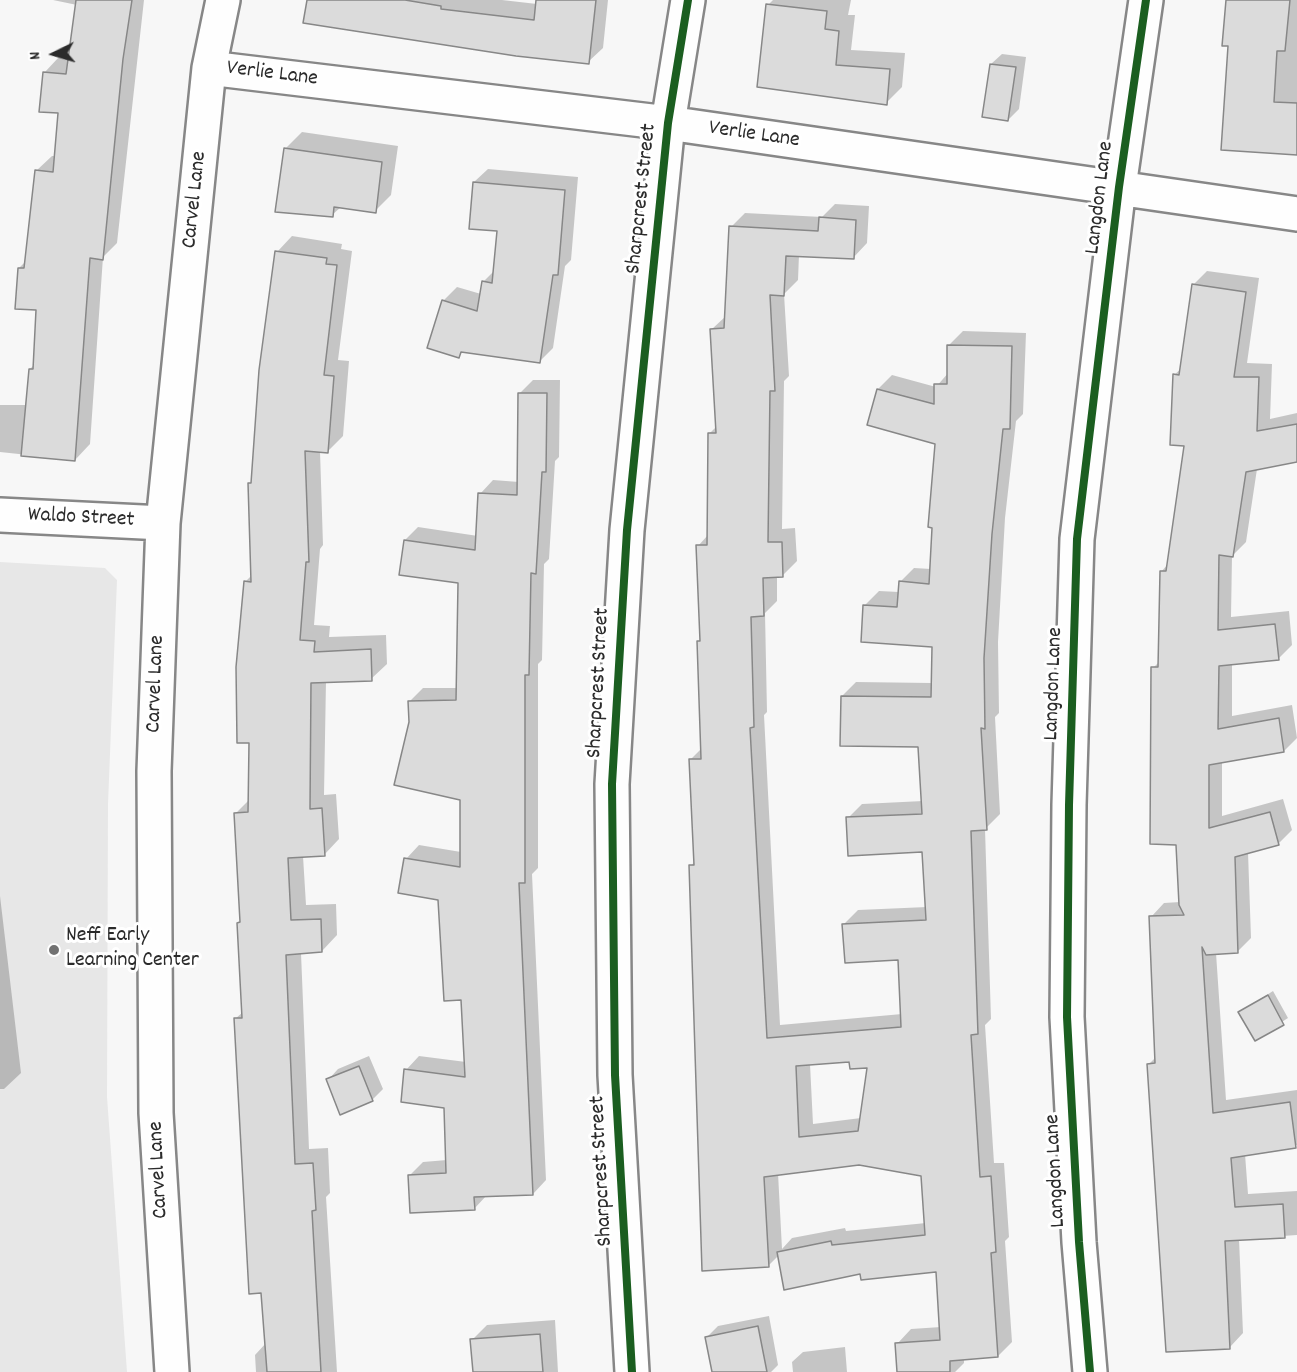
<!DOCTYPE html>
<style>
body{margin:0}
#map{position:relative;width:1297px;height:1372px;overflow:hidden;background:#f7f7f7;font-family:Dekko,sans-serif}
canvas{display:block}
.north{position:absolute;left:24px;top:24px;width:60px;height:60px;-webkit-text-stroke:4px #fff;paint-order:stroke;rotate:265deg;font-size:16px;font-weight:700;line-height:24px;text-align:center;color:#2b2b2b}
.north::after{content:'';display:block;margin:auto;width:21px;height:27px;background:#2b2b2b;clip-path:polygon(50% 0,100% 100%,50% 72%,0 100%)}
</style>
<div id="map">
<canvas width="1297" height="1372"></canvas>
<div class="north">N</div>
</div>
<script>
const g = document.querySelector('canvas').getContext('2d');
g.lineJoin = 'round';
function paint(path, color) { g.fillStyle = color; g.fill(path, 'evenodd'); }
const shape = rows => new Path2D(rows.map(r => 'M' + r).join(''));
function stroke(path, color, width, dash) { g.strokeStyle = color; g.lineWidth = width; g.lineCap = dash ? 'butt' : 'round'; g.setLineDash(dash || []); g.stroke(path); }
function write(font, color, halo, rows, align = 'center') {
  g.font = font + ' Dekko,sans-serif'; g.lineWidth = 6; g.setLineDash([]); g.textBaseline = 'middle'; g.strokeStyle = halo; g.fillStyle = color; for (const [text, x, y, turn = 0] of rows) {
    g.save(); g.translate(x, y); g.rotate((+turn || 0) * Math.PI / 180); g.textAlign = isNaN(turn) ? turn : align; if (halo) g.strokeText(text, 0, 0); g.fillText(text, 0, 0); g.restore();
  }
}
paint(shape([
 [0,562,105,568,117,580,108,804,107,1097,127,1372,0,1372]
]), '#e7e7e7');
paint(shape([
 [53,0,144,0,117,243,103,257,90,444,75,460,0,452,0,405,27,405,30,369,34,365,38,308,19,268,26,261,36,171,52,156,56,156,60,112,44,73,59,57,70,58,77,5],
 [309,0,502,0,537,4,537,0,608,0,603,48,588,62],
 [773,0,851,0,848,15,855,15,851,50,905,53,902,87,886,103,759,86,768,5],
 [1228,0,1297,0,1297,154,1229,45],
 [1002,54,1026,57,1019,109,1008,120,991,64],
 [302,132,398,146,391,195,375,211,341,207,332,215,286,148],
 [488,169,578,177,571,260,565,266,553,348,539,362,464,351,458,356,443,301,457,287,481,294,483,282,495,270,498,230,474,182],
 [835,204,869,206,867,243,853,258,799,255,798,280,784,294,789,376,784,381,782,529,795,528,797,561,783,575,777,576,777,601,765,613,767,712,764,715,780,1025,902,1014,900,958,844,924,858,910,927,907,924,851,848,818,862,804,923,801,919,745,842,696,856,682,932,683,933,646,865,605,879,591,899,592,900,582,914,568,931,569,937,442,878,389,892,375,936,387,949,372,949,345,963,331,1026,333,1023,414,1016,421,1005,518,998,642,999,713,995,717,1000,814,985,829,991,1019,985,1025,994,1163,1004,1163,1009,1237,1005,1241,1012,1342,998,1356,964,1358,964,1363,955,1372,898,1372,897,1344,911,1329,941,1327,938,1270,862,1272,779,1255,768,1266,691,866,695,861,690,760,702,748,699,642,702,638,698,546,708,535,709,434,717,426,712,329,726,316,731,227,745,213,822,217],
 [850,1061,869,1067,861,1118,813,1124,810,1064],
 [859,1164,923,1175,926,1223,846,1231,845,1228,792,1238,782,1249,778,1173],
 [292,236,342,244,341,249,352,251,338,360,349,361,343,436,328,451,320,451,323,545,320,549,314,625,330,626,329,637,386,635,387,664,371,679,326,681,324,795,336,794,339,839,324,855,303,856,306,905,336,904,337,935,322,951,301,953,309,1149,328,1148,330,1193,326,1197,337,1372,256,1372,255,1355,266,1343,235,1019,243,1012,239,923,242,920,235,814,250,799,245,582,252,575,250,484,253,481,277,252],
 [1207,271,1259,278,1247,363,1272,364,1270,419,1297,413,1297,461,1257,469,1246,542,1232,556,1231,617,1289,611,1292,645,1278,659,1232,663,1232,716,1292,705,1297,738,1284,751,1222,762,1222,816,1283,799,1292,830,1278,844,1248,852,1251,938,1237,952,1216,953,1226,1100,1297,1090,1297,1145,1245,1154,1248,1194,1297,1191,1297,1235,1239,1239,1243,1333,1230,1347,1149,1064,1156,1057,1151,917,1164,903,1180,902,1178,843,1153,668,1160,661,1161,572,1168,564,1186,444,1174,375,1182,368,1193,285],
 [533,380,560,380,559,457,555,461,549,559,544,564,542,660,538,664,538,868,532,874,546,1180,533,1194,487,1195,474,1209,410,1175,423,1162,447,1160,446,1107,406,1070,419,1056,466,1062,463,998,439,899,406,859,419,845,461,852,462,798,410,701,423,688,458,688,460,582,405,540,418,527,478,536,480,494,493,480,519,482,520,393],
 [0,896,21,1073,4,1089,0,1089],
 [1273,991,1288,1018,1255,1039,1240,1012],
 [369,1056,383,1089,372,1100,328,1080,338,1069],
 [769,1316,778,1365,771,1372,714,1372,707,1337,718,1326],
 [555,1320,558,1372,474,1372,472,1340,487,1325],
 [845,1347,847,1372,793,1372,792,1362,803,1352]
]), '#0003');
const building = shape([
 [76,0,132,0,123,59,103,260,90,258,75,461,21,456,29,369,33,369,36,310,15,309,18,268,24,268,35,170,53,172,58,113,39,112,43,72,66,74,76,0],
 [307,0,405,0,441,6,441,9,534,20,536,0,596,0,589,64,516,56,303,23,307,0],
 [1226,0,1290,0,1285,51,1277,51,1274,102,1297,103,1297,155,1221,150,1228,46,1222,46,1226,0],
 [766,4,827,11,825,29,839,31,836,65,890,69,887,105,757,87,766,4],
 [990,64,1016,67,1008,121,982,117,990,64],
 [284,148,382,162,376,213,334,207,333,217,275,212,284,148],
 [473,182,565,190,558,275,553,275,540,363,461,352,459,358,427,348,442,300,477,311,482,281,492,283,497,231,469,229,473,182],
 [819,217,856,220,854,259,786,256,784,296,770,295,775,391,770,391,768,542,782,542,783,577,763,578,764,616,751,617,754,727,750,728,767,1038,901,1027,898,960,845,963,842,924,926,920,922,852,848,856,846,817,922,814,918,747,840,746,841,696,931,697,932,647,861,642,863,605,897,607,899,581,929,584,932,528,928,527,935,444,867,425,877,389,934,404,934,384,947,384,947,345,1012,346,1010,429,1003,429,992,534,984,658,985,729,981,728,987,830,971,831,978,1034,971,1035,980,1177,991,1176,996,1252,991,1253,998,1357,950,1361,950,1372,897,1372,895,1343,940,1340,936,1272,861,1280,860,1274,784,1290,777,1252,831,1241,832,1245,925,1235,921,1176,859,1165,764,1177,769,1267,702,1271,689,865,694,865,689,759,701,759,697,641,700,641,696,545,707,545,708,433,716,433,710,329,724,328,729,226,818,231,819,217],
 [849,1062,850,1069,867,1068,858,1131,799,1137,796,1066,849,1062],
 [275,251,327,258,326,264,337,265,324,375,334,376,328,453,305,451,309,562,306,562,300,640,315,641,314,652,371,649,372,681,311,683,310,809,322,808,325,856,288,858,291,920,321,919,322,952,286,955,295,1164,313,1163,316,1210,312,1211,321,1372,267,1372,261,1293,249,1294,234,1018,242,1018,237,923,240,922,234,813,248,812,249,743,237,743,236,667,244,581,251,582,248,483,251,483,259,370,275,251],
 [1192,284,1246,292,1234,377,1259,377,1257,431,1297,424,1297,462,1246,472,1233,557,1219,555,1218,630,1275,624,1279,660,1219,666,1218,729,1279,718,1284,752,1209,765,1209,828,1270,812,1279,845,1235,857,1238,953,1206,955,1202,947,1213,1113,1290,1102,1296,1148,1231,1158,1235,1207,1283,1204,1285,1238,1225,1241,1230,1349,1166,1352,1147,1064,1155,1063,1149,916,1184,915,1179,905,1176,845,1150,844,1151,667,1158,667,1160,571,1166,571,1184,446,1170,445,1173,374,1179,375,1192,284],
 [518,393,547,393,546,472,542,472,536,574,531,573,529,675,525,675,525,883,519,883,533,1195,474,1197,475,1210,410,1213,408,1175,446,1173,444,1108,401,1102,404,1069,465,1077,461,1000,444,1001,438,900,398,893,404,858,460,867,460,800,394,785,409,722,408,701,456,700,458,583,399,575,404,540,475,550,478,493,517,495,518,393],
 [1268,995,1284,1025,1255,1041,1238,1012,1268,995],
 [359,1066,373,1101,340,1115,326,1079,359,1066],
 [758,1326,767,1372,712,1372,705,1337,758,1326],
 [540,1334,543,1372,473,1372,470,1339,540,1334]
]);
paint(building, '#dbdbdb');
stroke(building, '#878787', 1.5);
const minor = shape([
 [209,68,668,123,1297,214],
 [0,515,163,523],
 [172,1372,156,1113,154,771,163,523,209,68,223,0],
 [632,1372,615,1075,612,784,627,530,668,123,688,0],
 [1090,1372,1079,1242,1067,1017,1069,805,1077,539,1119,187,1146,0]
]);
stroke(minor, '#878787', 38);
stroke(minor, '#fefefe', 33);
stroke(shape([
 [632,1372,615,1075,612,784,627,530,668,123,688,0],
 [1090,1372,1079,1242,1067,1017,1069,805,1077,539,1119,187,1146,0]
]), '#1b5e20', 8);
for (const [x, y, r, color] of [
 [54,950,6,"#727272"]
]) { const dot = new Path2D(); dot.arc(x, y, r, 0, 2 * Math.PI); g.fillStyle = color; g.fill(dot); stroke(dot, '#fff', 2); }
write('22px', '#2b2b2b', '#fff', [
 ["Verlie Lane",272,75,7],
 ["Verlie Lane",754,136,8],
 ["Langdon Lane",1101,198,-83],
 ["Sharpcrest Street",643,199,-84],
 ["Carvel Lane",196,200,-84],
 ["Waldo Street",81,519,3],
 ["Sharpcrest Street",600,683,-87],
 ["Carvel Lane",157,684,-88],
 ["Langdon Lane",1055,684,-88],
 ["Carvel Lane",160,1170,-93],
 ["Sharpcrest Street",603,1171,-93],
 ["Langdon Lane",1057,1171,-93]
]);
write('22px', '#2b2b2b', '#fff', [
 ["Neff Early",66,937],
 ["Learning Center",66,962]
], 'left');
</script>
